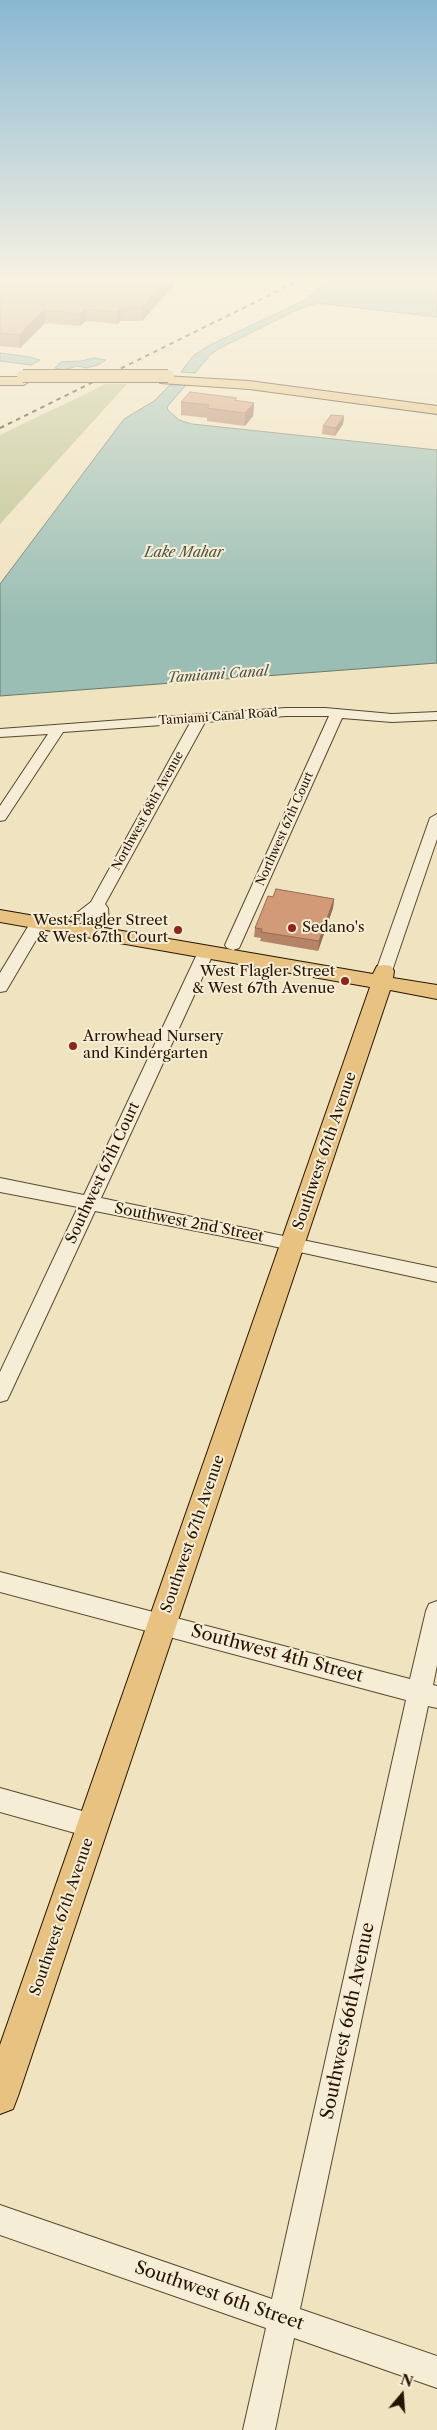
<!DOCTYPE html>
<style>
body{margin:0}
#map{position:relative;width:437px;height:2430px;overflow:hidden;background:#f0e3bf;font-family:"Libre Caslon Text",serif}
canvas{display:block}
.north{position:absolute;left:377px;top:2370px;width:50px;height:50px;-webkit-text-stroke:4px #f5edd5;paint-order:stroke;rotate:18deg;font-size:14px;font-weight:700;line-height:20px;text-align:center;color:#261401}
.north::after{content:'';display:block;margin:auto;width:18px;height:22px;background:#261401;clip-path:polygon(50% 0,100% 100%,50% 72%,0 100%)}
</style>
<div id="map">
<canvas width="437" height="2430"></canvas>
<div class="north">N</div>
</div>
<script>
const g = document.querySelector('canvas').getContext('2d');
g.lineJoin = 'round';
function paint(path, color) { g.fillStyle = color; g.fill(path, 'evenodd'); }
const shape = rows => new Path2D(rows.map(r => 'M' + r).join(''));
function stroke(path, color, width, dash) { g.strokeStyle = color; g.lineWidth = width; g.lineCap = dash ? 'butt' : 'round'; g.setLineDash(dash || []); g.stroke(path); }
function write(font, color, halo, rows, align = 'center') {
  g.font = font + ' "Libre Caslon Text",serif'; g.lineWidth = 4; g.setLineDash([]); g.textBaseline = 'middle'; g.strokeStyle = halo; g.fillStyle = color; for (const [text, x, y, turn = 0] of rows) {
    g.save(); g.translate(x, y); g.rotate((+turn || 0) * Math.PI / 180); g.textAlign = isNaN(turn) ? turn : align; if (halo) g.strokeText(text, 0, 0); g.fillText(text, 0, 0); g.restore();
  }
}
paint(shape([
 [106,384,127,384,0,524,0,435]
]), '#bdc390');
const water = shape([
 [331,279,437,279,437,317,317,303,299,309,222,347,211,354,195,373,181,372,193,356,210,345,303,301,331,279],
 [0,353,30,357,40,360,31,365,0,361,0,353],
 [94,358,106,360,98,365,86,368,78,366,63,370,55,368,61,362,81,361,94,358],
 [170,385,186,385,167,407,168,410,179,420,192,424,437,450,437,663,0,696,0,584,124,419,154,401,170,385]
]);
paint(water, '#9abeb4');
stroke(water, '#6c7a6c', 1);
const minor = shape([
 [286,708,325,708,392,714,437,712,437,720,392,722,342,718,239,948,233,950,227,948,225,945,329,716,286,716,205,722,105,904,108,908,109,923,107,926,95,926,93,915,77,924,69,919,91,902,190,723,63,732,5,820,0,821,0,806,48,734,0,737,0,729,286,708],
 [437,814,437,839,392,971,390,975,384,976,378,975,376,971,430,818,437,814],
 [38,918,46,923,6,991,0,992,0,973,32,920,38,918],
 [206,947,212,948,214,952,101,1198,437,1268,437,1282,263,1244,95,1211,10,1394,7,1400,0,1402,0,1372,78,1207,0,1192,0,1178,84,1195,198,952,200,948,206,947],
 [0,1572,410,1679,426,1611,429,1604,437,1601,437,1665,433,1685,437,1686,437,1708,428,1706,300,2309,437,2356,437,2388,294,2338,275,2430,243,2430,266,2328,0,2235,0,2205,272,2299,406,1700,0,1592,0,1572],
 [0,1788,93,1814,102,1817,106,1826,102,1835,93,1838,0,1812,0,1788]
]);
const major = shape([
 [164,376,249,381,437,406,437,414,249,389,160,383,158,380,160,377,164,376],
 [0,377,24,377,30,381,24,385,0,385,0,377],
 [0,910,373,974,377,966,384,965,391,966,394,971,393,978,437,985,437,999,390,990,18,2096,13,2109,0,2114,0,2045,370,987,0,922,0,910]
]);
stroke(minor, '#584830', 2);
stroke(major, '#261401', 2);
paint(minor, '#f5edd5');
paint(major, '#e8c280');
stroke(shape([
 [0,428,302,279]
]), '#261401', 2, [4.5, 4.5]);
const majorBridge = shape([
 [23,376,168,376]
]);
stroke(majorBridge, '#261401', 14, []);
stroke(majorBridge, '#e8c280', 12);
paint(shape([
 [0,279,175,284,142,321,121,321,117,324,86,321,80,326,45,323,20,348,0,346],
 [237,401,254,403,253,416,245,426,207,421,207,418,181,415,181,402],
 [344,416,343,424,335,436,322,434,323,426],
 [273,897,334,899,333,908,318,951,260,941,261,938,254,937,255,928]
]), '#b58466');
paint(shape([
 [168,279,175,279,175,284,142,321,142,308],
 [120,308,121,321,117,324,117,312],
 [85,309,86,321,80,326,80,314],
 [44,310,45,323,20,348,19,335],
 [254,403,253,416,245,426,245,413],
 [344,416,343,424,335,436,336,428],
 [334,899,333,908,318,951,319,941]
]), '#946c53');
const building = shape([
 [0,279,168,279,142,308,120,308,117,312,85,309,80,314,44,310,19,335,0,333,0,279],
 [190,392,237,398,234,400,254,403,245,413,207,408,209,405,181,402,190,392],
 [331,415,344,416,336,428,323,426,331,415],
 [276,889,334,899,319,941,261,932,262,929,255,928,268,896,273,897,276,889]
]);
paint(building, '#d39a77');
stroke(building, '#946c53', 1);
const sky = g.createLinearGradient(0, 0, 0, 620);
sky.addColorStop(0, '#89b8d3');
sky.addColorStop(0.45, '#f8f2e2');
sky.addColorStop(1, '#f8f2e200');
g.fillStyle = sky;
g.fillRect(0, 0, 437, 620);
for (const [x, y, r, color] of [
 [292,928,5,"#8f2418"],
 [178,930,5,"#8f2418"],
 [345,981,5,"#8f2418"],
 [73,1046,5,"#8f2418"]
]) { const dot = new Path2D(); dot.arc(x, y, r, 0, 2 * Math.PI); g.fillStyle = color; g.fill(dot); stroke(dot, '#f5edd5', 2); }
write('12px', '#261401', '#f5edd5', [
 ["Tamiami Canal Road",218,717,-4],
 ["Northwest 68th Avenue",148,811,-61],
 ["Northwest 67th Court",285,829,-66]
]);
write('italic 14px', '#4f5040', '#f5edd5', [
 ["Lake Mahar",184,553],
 ["Tamiami Canal",218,675,-4]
]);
write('15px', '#261401', '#f5edd5', [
 ["West Flagler Street",168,921],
 ["& West 67th Court",168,938],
 ["Sedano's",302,928,"left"],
 ["West Flagler Street",335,972],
 ["& West 67th Avenue",335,989],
 ["Arrowhead Nursery",83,1037,"left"],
 ["and Kindergarten",83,1054,"left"]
], 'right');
write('15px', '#261401', '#f5edd5', [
 ["Southwest 67th Avenue",325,1151,-71],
 ["Southwest 67th Court",103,1173,-65],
 ["Southwest 2nd Street",189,1223,11],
 ["Southwest 67th Avenue",193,1534,-71],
 ["Southwest 67th Avenue",62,1917,-71]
]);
write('18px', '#261401', '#f5edd5', [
 ["Southwest 4th Street",277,1654,15],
 ["Southwest 66th Avenue",348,2021,-78],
 ["Southwest 6th Street",219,2296,19]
]);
</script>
